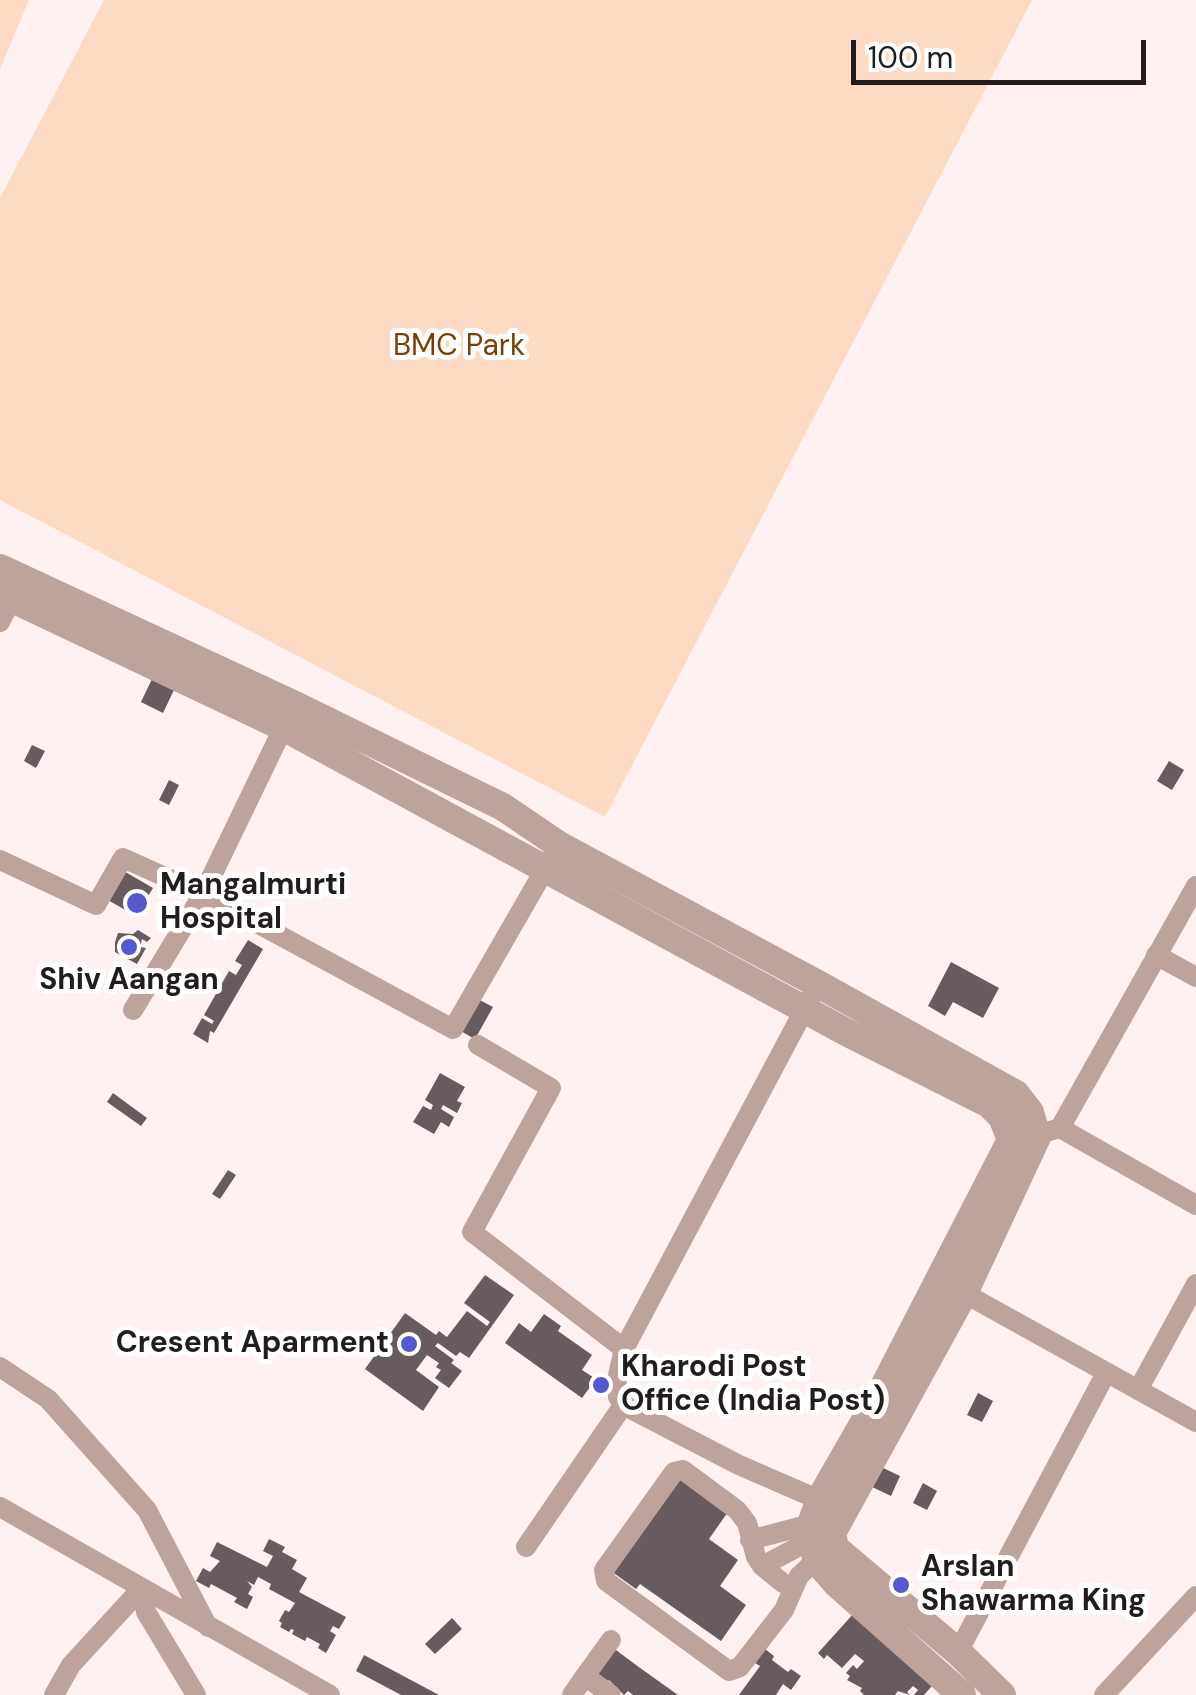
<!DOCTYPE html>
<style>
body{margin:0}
#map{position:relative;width:1196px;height:1695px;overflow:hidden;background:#fff1f1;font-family:"DM Sans",sans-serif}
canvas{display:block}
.scale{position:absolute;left:851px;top:40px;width:295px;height:45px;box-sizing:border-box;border:5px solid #221c1c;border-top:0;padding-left:12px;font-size:30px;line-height:35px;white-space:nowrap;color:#221c1c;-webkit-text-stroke:8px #fff;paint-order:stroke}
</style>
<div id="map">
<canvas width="1196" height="1695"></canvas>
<div class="scale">100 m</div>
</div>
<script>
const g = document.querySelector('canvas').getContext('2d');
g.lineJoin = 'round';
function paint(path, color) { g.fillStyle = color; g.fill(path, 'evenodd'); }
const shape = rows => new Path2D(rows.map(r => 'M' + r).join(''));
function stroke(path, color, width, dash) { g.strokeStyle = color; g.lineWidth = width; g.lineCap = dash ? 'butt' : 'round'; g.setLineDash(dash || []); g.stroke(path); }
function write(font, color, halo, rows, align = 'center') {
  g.font = font + ' "DM Sans",sans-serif'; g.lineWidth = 10; g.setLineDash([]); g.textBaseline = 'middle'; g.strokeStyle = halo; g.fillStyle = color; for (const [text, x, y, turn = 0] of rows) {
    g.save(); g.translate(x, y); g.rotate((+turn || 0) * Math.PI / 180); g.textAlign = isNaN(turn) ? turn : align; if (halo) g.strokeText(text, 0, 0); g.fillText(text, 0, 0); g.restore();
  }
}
paint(shape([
 [0,0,29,0,0,69],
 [104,0,1032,0,605,817,0,500,0,198]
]), '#fcdac3');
paint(shape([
 [152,679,174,690,163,713,141,702],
 [32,745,45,751,36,768,24,761],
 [1169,761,1184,770,1172,790,1157,781],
 [169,780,179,785,169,805,159,800],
 [122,870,153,888,136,916,106,899],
 [138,930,151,938,147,942,142,939,140,947,146,948,137,964,115,952,115,942,118,933,133,934],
 [248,940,263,949,214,1033,210,1031,208,1043,193,1034,202,1018,212,1024,214,1021,204,1015,229,971,236,975,242,965,235,961],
 [951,962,999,988,983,1018,953,1002,945,1016,928,1006],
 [474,997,493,1007,475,1039,457,1029],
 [440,1073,465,1087,457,1101,462,1103,457,1113,443,1105,441,1109,454,1117,449,1127,441,1122,434,1134,413,1122,423,1106,431,1110,433,1105,425,1100],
 [113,1093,147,1118,141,1126,107,1102],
 [228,1170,236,1175,220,1199,212,1194],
 [485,1275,514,1295,469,1358,460,1352,456,1356,438,1343,435,1346,454,1360,451,1363,462,1371,449,1388,435,1378,441,1370,436,1367,439,1363,427,1355,416,1370,439,1387,423,1411,365,1369,405,1313,436,1335,439,1331,447,1337,467,1311,487,1326,490,1322,464,1303],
 [544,1314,561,1326,558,1331,592,1355,582,1370,596,1379,582,1398,505,1343,519,1323,531,1332],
 [978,1393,993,1401,982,1422,967,1415],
 [879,1466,900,1476,891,1496,870,1486],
 [679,1473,730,1509,709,1539,738,1560,720,1586,746,1605,721,1641,640,1584,636,1589,611,1571],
 [923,1483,937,1491,927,1510,913,1503],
 [269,1539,285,1547,282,1552,297,1560,292,1569,307,1578,299,1592,346,1617,339,1629,333,1626,330,1631,336,1635,326,1653,318,1648,320,1644,307,1637,305,1641,292,1634,294,1630,291,1629,289,1632,280,1627,282,1623,279,1621,285,1610,289,1612,295,1603,269,1589,271,1584,258,1577,254,1585,247,1581,252,1587,248,1594,253,1597,247,1609,234,1602,237,1598,211,1584,209,1588,196,1581,203,1568,210,1572,220,1561,210,1556,217,1542,267,1567,273,1556,263,1551],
 [854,1613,932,1686,924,1695,914,1695,918,1690,913,1686,907,1692,910,1695,898,1691,895,1695,864,1695,860,1691,862,1688,847,1680,850,1676,846,1673,853,1665,857,1669,864,1661,855,1654,842,1668,827,1655,824,1659,818,1653],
 [452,1618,462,1629,435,1654,425,1644],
 [612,1647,636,1665,678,1695,633,1695,628,1691,624,1695,609,1680,607,1683,594,1674],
 [765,1649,774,1656,772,1660,788,1672,791,1669,801,1676,791,1690,783,1684,776,1695,739,1695,760,1666,755,1663],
 [364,1655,439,1695,401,1695,356,1671]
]), '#685b5f');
stroke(shape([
 [0,622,17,588],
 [289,716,203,894,453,1029,552,857],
 [0,860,96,905,123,858,203,894,133,1010],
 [1156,955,1196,977],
 [478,1045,551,1088,472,1232,624,1349,818,984],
 [1060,1128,1196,1205],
 [1026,1138,1060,1128,1196,886],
 [953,1287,1196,1422],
 [624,1349,616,1384,618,1397,627,1407,739,1465,831,1505],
 [0,1367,48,1399,147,1510,208,1627],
 [1138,1390,1196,1284],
 [0,1507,330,1695],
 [750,1540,811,1524],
 [526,1547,624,1404],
 [762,1566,811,1540],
 [783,1583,762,1566,756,1557,747,1523,737,1510,683,1470,674,1472,604,1570,606,1581,729,1671,740,1667,784,1610,799,1576,816,1560],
 [141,1589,146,1612,196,1695],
 [958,1652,1106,1373],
 [585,1676,611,1640],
 [54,1695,71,1665,141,1589],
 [572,1695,585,1676,611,1695],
 [1104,1695,1196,1596]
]), '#bda39b', 20);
stroke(shape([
 [0,568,295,705,503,807,559,845,818,984,1016,1094,1030,1112,1037,1137,964,1293,832,1533,835,1548,958,1652,1002,1695],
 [0,593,283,727,846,1032,989,1104,1002,1117,1011,1140,878,1398,820,1499,811,1524,816,1560,837,1584,962,1695]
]), '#bda39b', 28);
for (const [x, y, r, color] of [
 [137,903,12,"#5658d0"],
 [129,947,10,"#5658d0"],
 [409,1344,10,"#5658d0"],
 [601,1385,10,"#5658d0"],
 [901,1585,10,"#5658d0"]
]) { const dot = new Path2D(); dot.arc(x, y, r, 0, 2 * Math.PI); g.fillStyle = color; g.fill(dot); stroke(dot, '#fff', 4); }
write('30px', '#7a3d04', '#fff', [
 ["BMC Park",459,347]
]);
write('bold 30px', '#221c1c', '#fff', [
 ["Mangalmurti",160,886],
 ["Hospital",160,920],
 ["Shiv Aangan",129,981,"center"],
 ["Cresent Aparment",389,1344,"right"],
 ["Kharodi Post",621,1368],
 ["Office (India Post)",621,1402],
 ["Arslan",921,1568],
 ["Shawarma King",921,1602]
], 'left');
</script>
